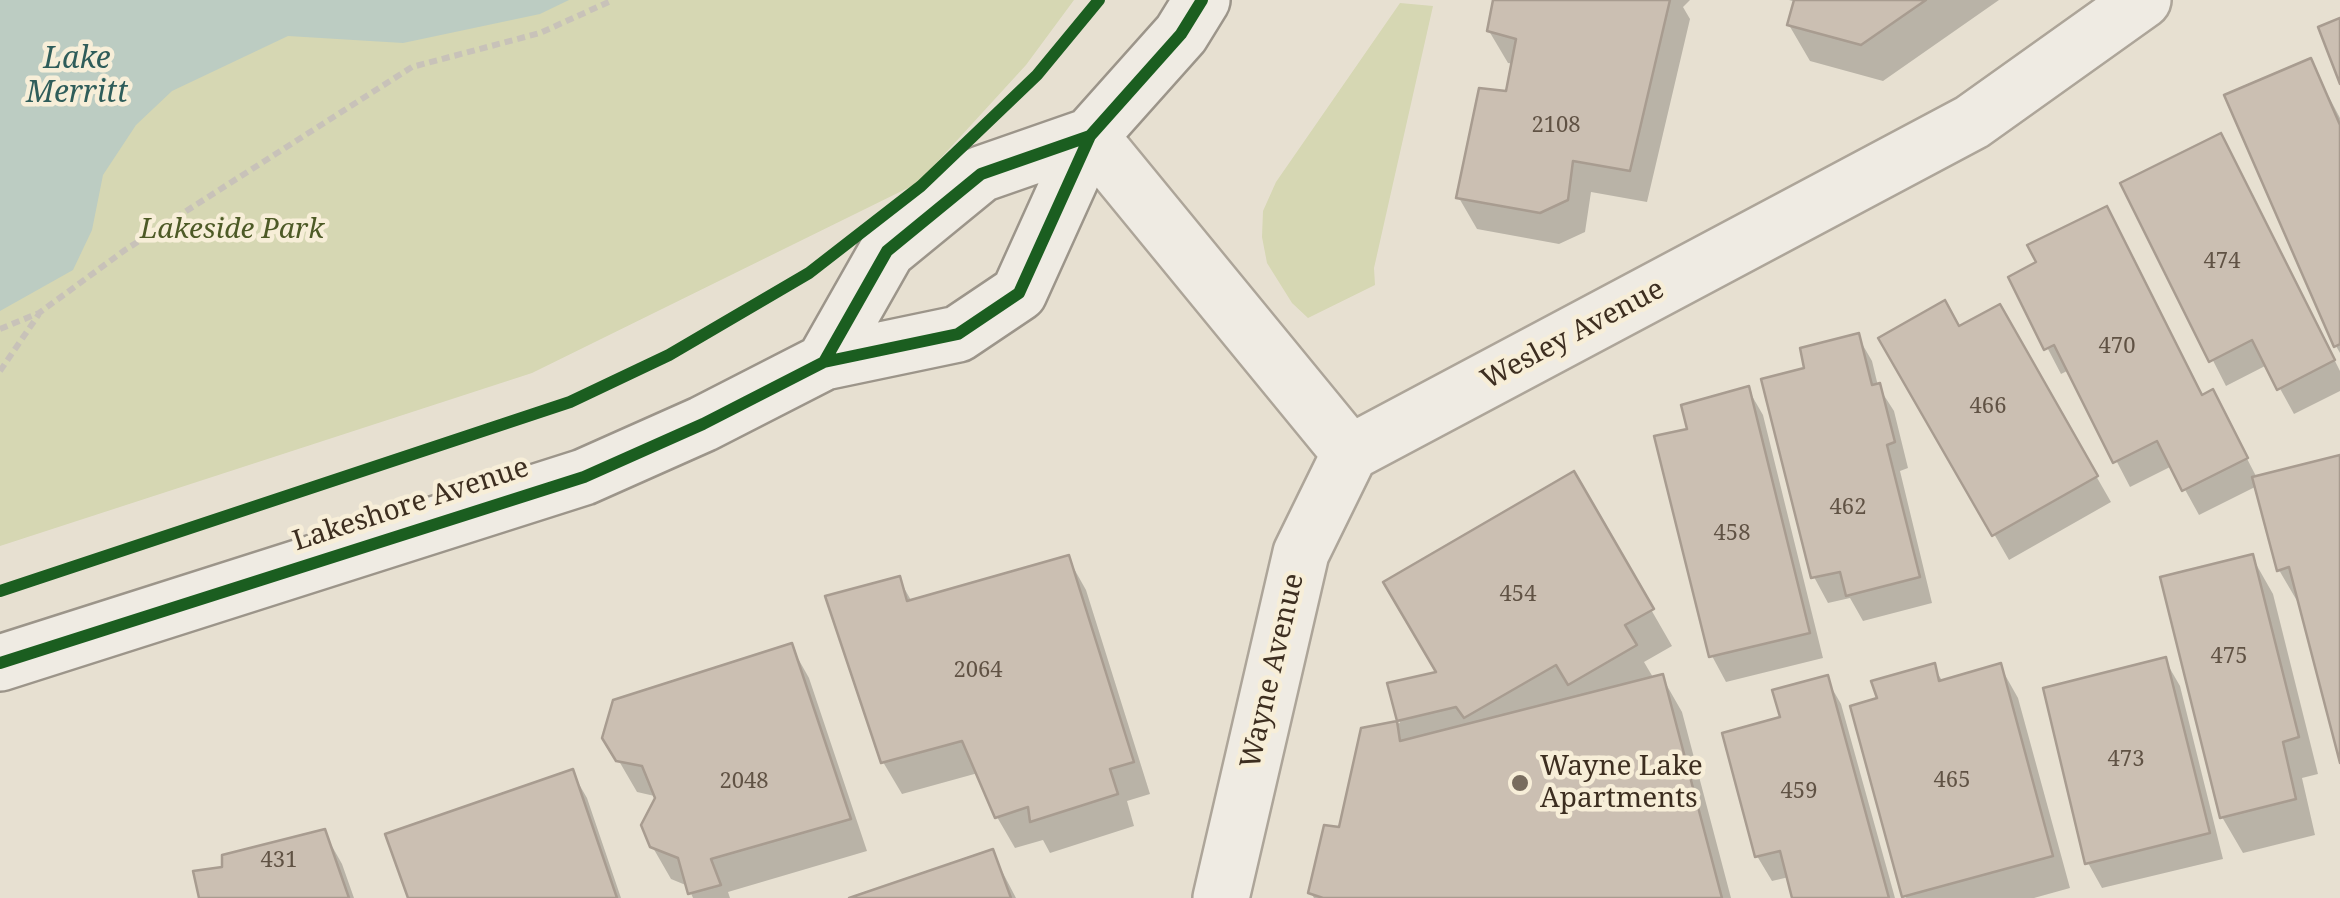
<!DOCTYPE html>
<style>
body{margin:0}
canvas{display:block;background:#e7e0d1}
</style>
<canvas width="2340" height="898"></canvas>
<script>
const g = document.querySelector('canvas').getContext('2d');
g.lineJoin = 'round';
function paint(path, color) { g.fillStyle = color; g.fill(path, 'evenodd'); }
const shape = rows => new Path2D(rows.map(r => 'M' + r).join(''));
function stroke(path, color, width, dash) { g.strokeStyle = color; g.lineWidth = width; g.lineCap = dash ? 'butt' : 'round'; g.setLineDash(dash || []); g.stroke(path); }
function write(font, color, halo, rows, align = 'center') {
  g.font = font + ' "Noto Serif",serif'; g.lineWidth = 9; g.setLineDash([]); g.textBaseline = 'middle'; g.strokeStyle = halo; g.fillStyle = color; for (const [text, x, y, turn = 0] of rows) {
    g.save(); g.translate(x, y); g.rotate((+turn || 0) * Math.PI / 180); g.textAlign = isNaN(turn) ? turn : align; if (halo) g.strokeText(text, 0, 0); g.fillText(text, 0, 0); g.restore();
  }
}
paint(shape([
 [0,0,1074,0,1026,65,918,183,532,373,0,546],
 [1400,3,1433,6,1374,268,1375,285,1308,318,1292,303,1267,263,1262,237,1263,211,1276,182]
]), '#d6d7b3');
paint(shape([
 [0,0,569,0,540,14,403,43,288,36,172,91,136,125,103,175,92,230,73,270,0,311]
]), '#bcccc2');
paint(shape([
 [1495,0,1690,0,1683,7,1690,19,1647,202,1591,192,1585,232,1559,244,1477,229,1459,198,1508,94,1514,64,1508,63,1489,31],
 [1789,0,1999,0,1883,81,1810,61,1789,25,1796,2],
 [2310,61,2340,118,2340,353,2336,346],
 [2235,162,2340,371,2340,391,2294,414,2267,365,2226,386,2123,184],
 [2011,278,2203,397,2226,418,2257,478,2340,457,2340,753,2300,606,2279,570,2257,486,2199,515,2172,466,2130,487,2069,370,2061,374],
 [1999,307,2111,502,2009,560,1882,339,1959,329],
 [1857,335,1872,361,1878,386,1894,411,1908,468,1900,471,1932,603,1863,621,1850,598,1828,603,1814,577,1807,370],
 [1748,389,1763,415,1823,658,1726,682,1712,656,1658,438,1690,431],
 [1573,474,1672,646,1644,662,1654,679,1662,677,1682,712,1731,898,1314,898,1311,893,1341,830,1363,730,1400,723,1390,685,1439,673],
 [2252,557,2273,594,2318,774,2302,778,2315,835,2243,853,2222,817],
 [1068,558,1086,590,1150,794,1127,801,1134,826,1050,853,1043,840,1015,848,997,817,978,773,902,794,883,762,899,579,912,602],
 [791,646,809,678,867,851,728,892,730,898,693,898,688,886,671,879,652,846,659,797,637,792,605,737],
 [2165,660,2180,686,2223,859,2102,888,2088,863],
 [1933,666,1943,682,2000,666,2018,698,2070,888,2034,898,1906,898,1880,700],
 [1826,678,1841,704,1895,898,1795,898,1789,877,1772,881,1757,856],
 [572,772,587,798,621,898,410,898],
 [324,832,342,864,354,898,202,898,225,869],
 [992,852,1016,898,857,898]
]), '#0003');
const building = shape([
 [1493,0,1670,0,1630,171,1573,161,1568,200,1540,213,1456,198,1479,88,1506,91,1516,39,1487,31,1493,0],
 [1794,0,1926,0,1861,45,1787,25,1794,0],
 [2340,18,2340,84,2318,27,2340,18],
 [2311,58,2340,125,2340,344,2334,347,2224,95,2311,58],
 [2221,133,2335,360,2277,390,2252,340,2209,362,2120,183,2221,133],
 [2107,206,2202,395,2213,389,2248,458,2182,491,2157,441,2113,463,2054,345,2044,350,2008,277,2036,262,2027,245,2107,206],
 [1945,300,1959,326,2000,304,2098,476,1992,536,1878,338,1945,300],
 [1859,333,1872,385,1880,383,1895,442,1887,445,1920,577,1846,596,1840,572,1811,578,1761,379,1804,368,1800,348,1859,333],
 [1749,386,1810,633,1709,657,1654,436,1687,429,1681,405,1749,386],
 [2340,455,2340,763,2289,567,2277,571,2252,477,2340,455],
 [1574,471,1654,609,1625,625,1637,645,1568,685,1556,665,1464,718,1456,707,1397,721,1387,683,1436,672,1383,582,1574,471],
 [2253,554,2299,737,2283,742,2296,799,2220,818,2160,577,2253,554],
 [1069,555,1134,762,1110,769,1118,794,1030,822,1028,807,995,818,962,741,881,763,825,596,900,576,907,601,1069,555],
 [792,643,851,819,711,859,721,885,688,894,678,858,650,847,641,825,655,798,642,766,616,761,602,738,613,700,792,643],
 [2166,657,2210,833,2085,864,2043,688,2166,657],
 [1935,663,1939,681,2001,663,2053,856,1902,897,1850,706,1877,698,1871,681,1935,663],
 [1663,674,1722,898,1323,898,1308,893,1324,825,1339,827,1361,728,1397,721,1400,741,1663,674],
 [1828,675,1889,898,1792,898,1780,851,1755,857,1722,733,1780,717,1772,690,1828,675],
 [573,769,617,898,408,898,385,834,573,769],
 [325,829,349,898,199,898,193,871,222,867,222,855,325,829],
 [993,849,1011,898,849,898,993,849]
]);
paint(building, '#cbbfb2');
stroke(building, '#a89c90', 2.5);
const minor = shape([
 [1090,136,1350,453,1972,122,2143,0],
 [1221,898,1301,553,1350,453]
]);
const secondary = shape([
 [824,362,887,251,981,174,1090,136],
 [0,663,584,477,703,424,824,362,958,334,1019,293,1090,136,1181,34,1202,0]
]);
stroke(minor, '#ada599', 60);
stroke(secondary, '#9c958a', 60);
stroke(shape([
 [0,329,39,313,125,250,412,67,540,33,613,0],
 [0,371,39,314]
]), '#c8c2b9', 6, [8, 5]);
stroke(minor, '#efebe3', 55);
stroke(secondary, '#efebe3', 55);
stroke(shape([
 [824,362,887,251,981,174,1090,136],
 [0,591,570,402,669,355,809,273,921,186,1037,75,1099,0],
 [0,663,584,477,703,424,824,362,958,334,1019,293,1090,136,1181,34,1202,0]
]), '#1b5e20', 12);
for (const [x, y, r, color] of [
 [1520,783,10,"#786c5e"]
]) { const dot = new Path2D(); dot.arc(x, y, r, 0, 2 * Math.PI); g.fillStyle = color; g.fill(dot); stroke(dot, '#f7eed8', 4); }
write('22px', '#605244', null, [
 ["2108",1556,126],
 ["474",2222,262],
 ["470",2117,347],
 ["466",1988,407],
 ["462",1848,508],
 ["458",1732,534],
 ["454",1518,595],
 ["475",2229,657],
 ["2064",978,671],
 ["473",2126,760],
 ["465",1952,781],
 ["2048",744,782],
 ["459",1799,792],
 ["431",279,861]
]);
write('italic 28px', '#4d5a26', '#f7eed8', [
 ["Lakeside Park",232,230]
]);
write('28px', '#3d2e20', '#f7eed8', [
 ["Wesley Avenue",1573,335,-28],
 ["Lakeshore Avenue",411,505,-18],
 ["Wayne Avenue",1273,671,-77]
]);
write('28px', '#3d2e20', '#f7eed8', [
 ["Wayne Lake",1540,767],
 ["Apartments",1540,799]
], 'left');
write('italic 30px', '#2f5d5a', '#f7eed8', [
 ["Lake",77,59],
 ["Merritt",77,93]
]);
</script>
